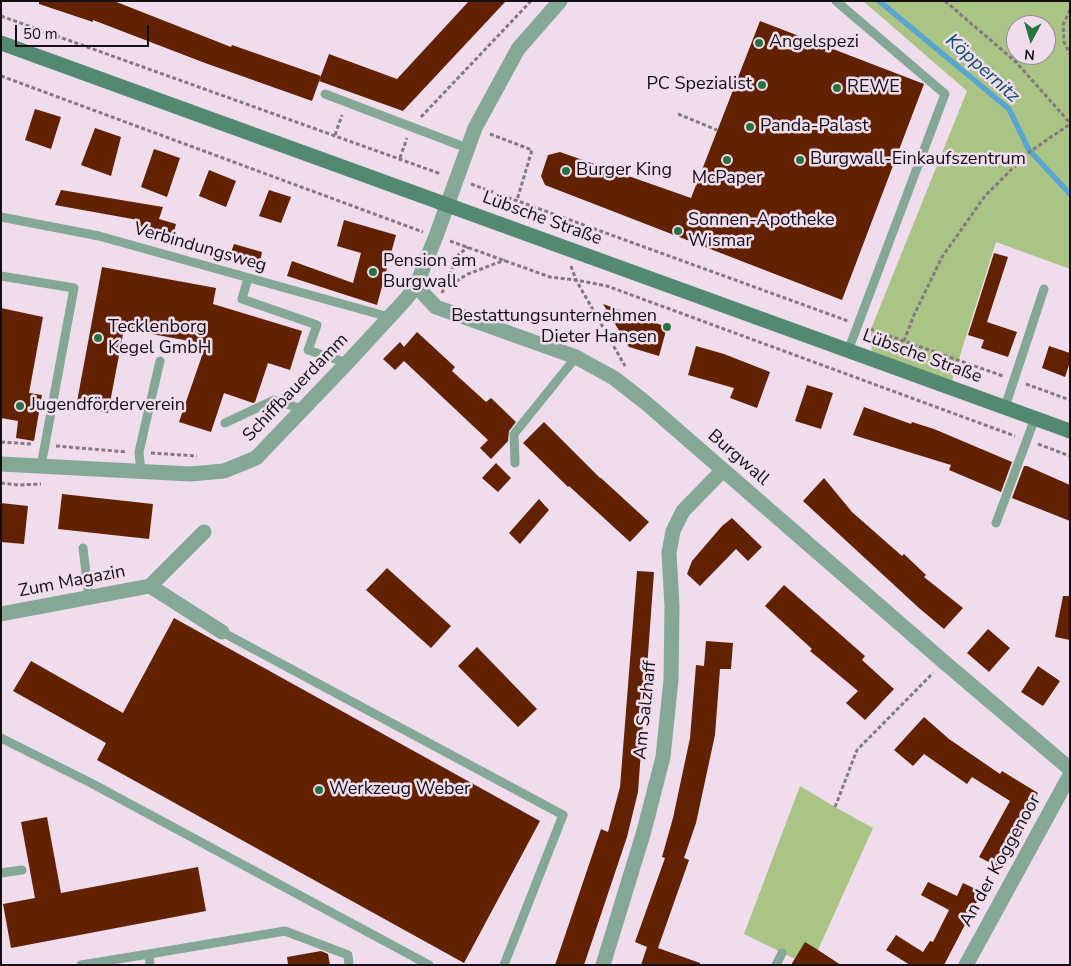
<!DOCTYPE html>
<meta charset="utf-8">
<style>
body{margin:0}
#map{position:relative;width:1071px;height:966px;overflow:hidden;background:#efdded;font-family:"Nunito Sans",sans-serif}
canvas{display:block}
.frame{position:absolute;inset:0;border:2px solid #150f14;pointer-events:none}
.north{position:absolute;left:1006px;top:15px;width:50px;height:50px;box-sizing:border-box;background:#efdded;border:1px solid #988b96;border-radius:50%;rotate:186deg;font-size:14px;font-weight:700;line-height:20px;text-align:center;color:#150f14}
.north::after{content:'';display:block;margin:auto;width:18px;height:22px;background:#267240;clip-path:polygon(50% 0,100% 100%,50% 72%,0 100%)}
.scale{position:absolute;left:15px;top:25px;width:134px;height:22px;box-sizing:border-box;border:2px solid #150f14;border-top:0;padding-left:6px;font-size:15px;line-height:18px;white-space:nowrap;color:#150f14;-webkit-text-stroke:4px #efdded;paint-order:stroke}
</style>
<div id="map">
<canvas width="1071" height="966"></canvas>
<div class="frame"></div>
<div class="north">N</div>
<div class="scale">50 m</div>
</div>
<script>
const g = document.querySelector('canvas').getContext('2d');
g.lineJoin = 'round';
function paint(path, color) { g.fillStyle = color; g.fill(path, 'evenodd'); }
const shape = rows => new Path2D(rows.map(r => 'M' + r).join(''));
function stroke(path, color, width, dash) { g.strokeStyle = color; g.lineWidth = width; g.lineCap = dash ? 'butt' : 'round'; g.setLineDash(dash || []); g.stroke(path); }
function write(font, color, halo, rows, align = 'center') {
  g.font = font + ' "Nunito Sans",sans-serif'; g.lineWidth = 5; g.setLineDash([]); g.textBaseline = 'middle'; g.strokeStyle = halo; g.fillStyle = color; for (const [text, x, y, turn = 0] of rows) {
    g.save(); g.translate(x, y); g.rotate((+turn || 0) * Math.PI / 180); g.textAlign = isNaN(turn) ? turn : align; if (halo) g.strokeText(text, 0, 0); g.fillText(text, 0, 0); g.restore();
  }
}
paint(shape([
 [863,1,1070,1,1070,269,996,242,950,387,872,359,871,329,967,91],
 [1016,25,1046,25,1046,55,1016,55],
 [800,786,835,807,873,828,818,950,795,959,744,934]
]), '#aac486');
stroke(shape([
 [879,1,1009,109,1029,150,1070,194]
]), '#58a5d2', 5.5);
paint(shape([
 [39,1,114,1,231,47,232,45,321,76,312,101,205,63,93,20,93,22,39,4],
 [469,1,506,1,403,111,319,81,329,54,397,79],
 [760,21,924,84,842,300,545,185,541,176,548,155,560,152,691,198],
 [35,109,61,117,51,149,25,140],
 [95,128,121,137,111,176,81,165],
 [154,149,180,158,167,197,141,187],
 [209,170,236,181,226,207,199,196],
 [61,190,163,207,159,219,176,224,172,239,136,231,138,220,55,205],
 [269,190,291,197,281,223,259,216],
 [344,220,396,235,377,305,287,276,292,261,353,283,361,253,337,246],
 [234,244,262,252,259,267,229,258],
 [994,253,1008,257,987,322,1017,332,1008,357,981,348,984,340,968,335],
 [102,267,216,288,213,304,302,331,290,370,268,363,255,402,253,403,224,393,211,432,179,422,206,344,124,329,108,413,76,407],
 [603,304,667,327,659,356,629,347],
 [1,308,43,317,29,393,42,395,34,441,16,438,18,421,1,418],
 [417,332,455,367,452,371,486,402,491,398,516,422,509,431,508,441,491,459,480,448,488,440,404,361,395,370,383,359,400,342,404,347],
 [696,346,724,354,770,372,757,408,730,398,734,388,688,375],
 [1049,346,1070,353,1070,362,1065,377,1042,368],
 [807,385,833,393,821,429,795,421],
 [864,407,911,424,912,422,934,429,1012,462,1001,492,949,470,951,465,853,435],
 [544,422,600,478,601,478,649,522,630,542,569,486,568,487,523,443],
 [496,463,511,478,498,492,482,478],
 [1024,466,1027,466,1070,485,1070,521,1012,498],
 [824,478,852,512,902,556,904,554,926,575,924,577,963,608,944,629,919,608,803,501],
 [62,494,153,504,149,539,58,529],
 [539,499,549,510,520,544,509,533],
 [1,503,28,506,24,544,1,542],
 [732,518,762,547,748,561,736,549,700,586,687,574,692,561,722,526],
 [387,568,451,626,431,648,366,590],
 [637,571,654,572,638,792,627,837,584,965,555,965,601,829,608,832,620,787],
 [784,585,865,656,862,660,894,689,865,720,846,703,858,691,810,651,812,649,765,606],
 [1063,596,1070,596,1070,640,1055,637],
 [174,618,540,821,464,963,97,760,106,743,13,691,31,661,123,713],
 [988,629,1010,648,989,672,967,653],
 [706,641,733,643,731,669,720,669,715,735,696,823,684,858,689,860,658,948,700,963,700,965,641,965,647,947,635,942,665,858,662,857,673,818,690,738,696,665,704,666],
 [477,647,537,709,518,727,458,666],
 [1038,666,1060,681,1043,706,1021,692],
 [924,717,949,739,1000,774,1002,771,1038,793,998,867,979,857,1010,801,972,777,967,784,924,754,913,766,894,750],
 [47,817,61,893,198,867,206,911,11,948,3,904,35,898,21,822],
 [928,882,957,896,963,883,982,892,944,965,910,965,886,950,896,935,923,952,930,941,933,942,949,910,921,895],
 [805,942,818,950,841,965,791,965],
 [321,951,328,954,330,965,288,965,287,957]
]), '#622202');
stroke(shape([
 [945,1,1016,62,1070,123],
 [1070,10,1063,25,1064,42,1070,54],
 [1,16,441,174],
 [1,76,423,232],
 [678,114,717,130],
 [421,117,531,1],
 [490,134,532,150,517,200],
 [335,135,342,115],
 [400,158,407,138],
 [471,184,848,321],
 [450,241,550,277,576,280,607,286,1015,436],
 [571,266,576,280,625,366],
 [445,288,468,274,505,260],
 [442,293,458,255,468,247],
 [870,329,1003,376],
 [904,341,914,315,942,257,985,196,1028,153,1070,124],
 [1026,384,1070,400],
 [1,442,32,444],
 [1038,444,1070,456],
 [56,446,127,452],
 [151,453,197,456],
 [1,483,18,485,41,484],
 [835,807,857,750,933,673]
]), '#847882', 3, [4, 2.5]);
stroke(shape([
 [836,1,945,94,848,351],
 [325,94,467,148],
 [1,217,99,236,389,317],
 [1,276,74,288,41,466],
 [248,278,242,299,317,325,308,350,347,363],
 [1005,407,1044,289],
 [225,423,274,400,302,409],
 [515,463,514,434,576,357],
 [141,472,139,452,160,361],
 [996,523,1035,418],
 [83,548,89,598],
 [222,632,563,815,504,965],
 [1,738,91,783,429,965],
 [1,873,22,870],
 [81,965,149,954],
 [150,965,149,954,285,931,348,955,349,965],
 [776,965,782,953]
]), '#84a796', 9);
stroke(shape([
 [416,286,436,307,576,357,614,378,646,403,944,662,1070,769],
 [1,464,190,474,224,471,256,458,347,363,406,299,416,286,436,236,475,128,518,49,560,1],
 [150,586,222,632],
 [1,614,150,586,204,532],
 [603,965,644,831,663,757,671,680,672,606,669,553,673,531,683,511,723,470],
 [966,965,1070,775]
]), '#84a796', 15);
stroke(shape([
 [1,43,1070,431]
]), '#538971', 15);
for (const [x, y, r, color] of [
 [759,43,5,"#267240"],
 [762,85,5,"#267240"],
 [837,88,5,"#267240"],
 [750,127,5,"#267240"],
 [727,160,5,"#267240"],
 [800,160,5,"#267240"],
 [566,171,5,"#267240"],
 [678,231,5,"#267240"],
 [373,272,5,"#267240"],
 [667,327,5,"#267240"],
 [98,338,5,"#267240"],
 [20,406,5,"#267240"],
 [319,790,5,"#267240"]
]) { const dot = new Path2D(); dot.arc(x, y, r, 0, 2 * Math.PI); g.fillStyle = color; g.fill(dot); stroke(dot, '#efdded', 2); }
write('18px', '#150f14', '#efdded', [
 ["Angelspezi",769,43],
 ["PC Spezialist",752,85,"right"],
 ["REWE",847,88],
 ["Panda-Palast",760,127],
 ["Burgwall-Einkaufszentrum",810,160],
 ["Burger King",576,171],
 ["McPaper",727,179,"center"],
 ["Sonnen-Apotheke",688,221],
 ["Wismar",688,242],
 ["Pension am",383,262],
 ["Burgwall",383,283],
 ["Bestattungsunternehmen",657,317,"right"],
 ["Dieter Hansen",657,338,"right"],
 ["Tecklenborg",108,328],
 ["Kegel GmbH",108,349],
 ["Jugendförderverein",30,406],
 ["Werkzeug Weber",329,790]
], 'left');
write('18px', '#150f14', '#efdded', [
 ["Lübsche Straße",542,219,20],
 ["Verbindungsweg",200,248,16],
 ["Lübsche Straße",922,357,20],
 ["Schiffbauerdamm",296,388,-46],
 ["Burgwall",738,458,41],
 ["Zum Magazin",72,582,-11],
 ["Am Salzhaff",646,710,-84],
 ["An der Koggenoor",1001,861,-61]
]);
write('italic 19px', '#0d4c6a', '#efdded', [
 ["Köppernitz",982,69,42]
]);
</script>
